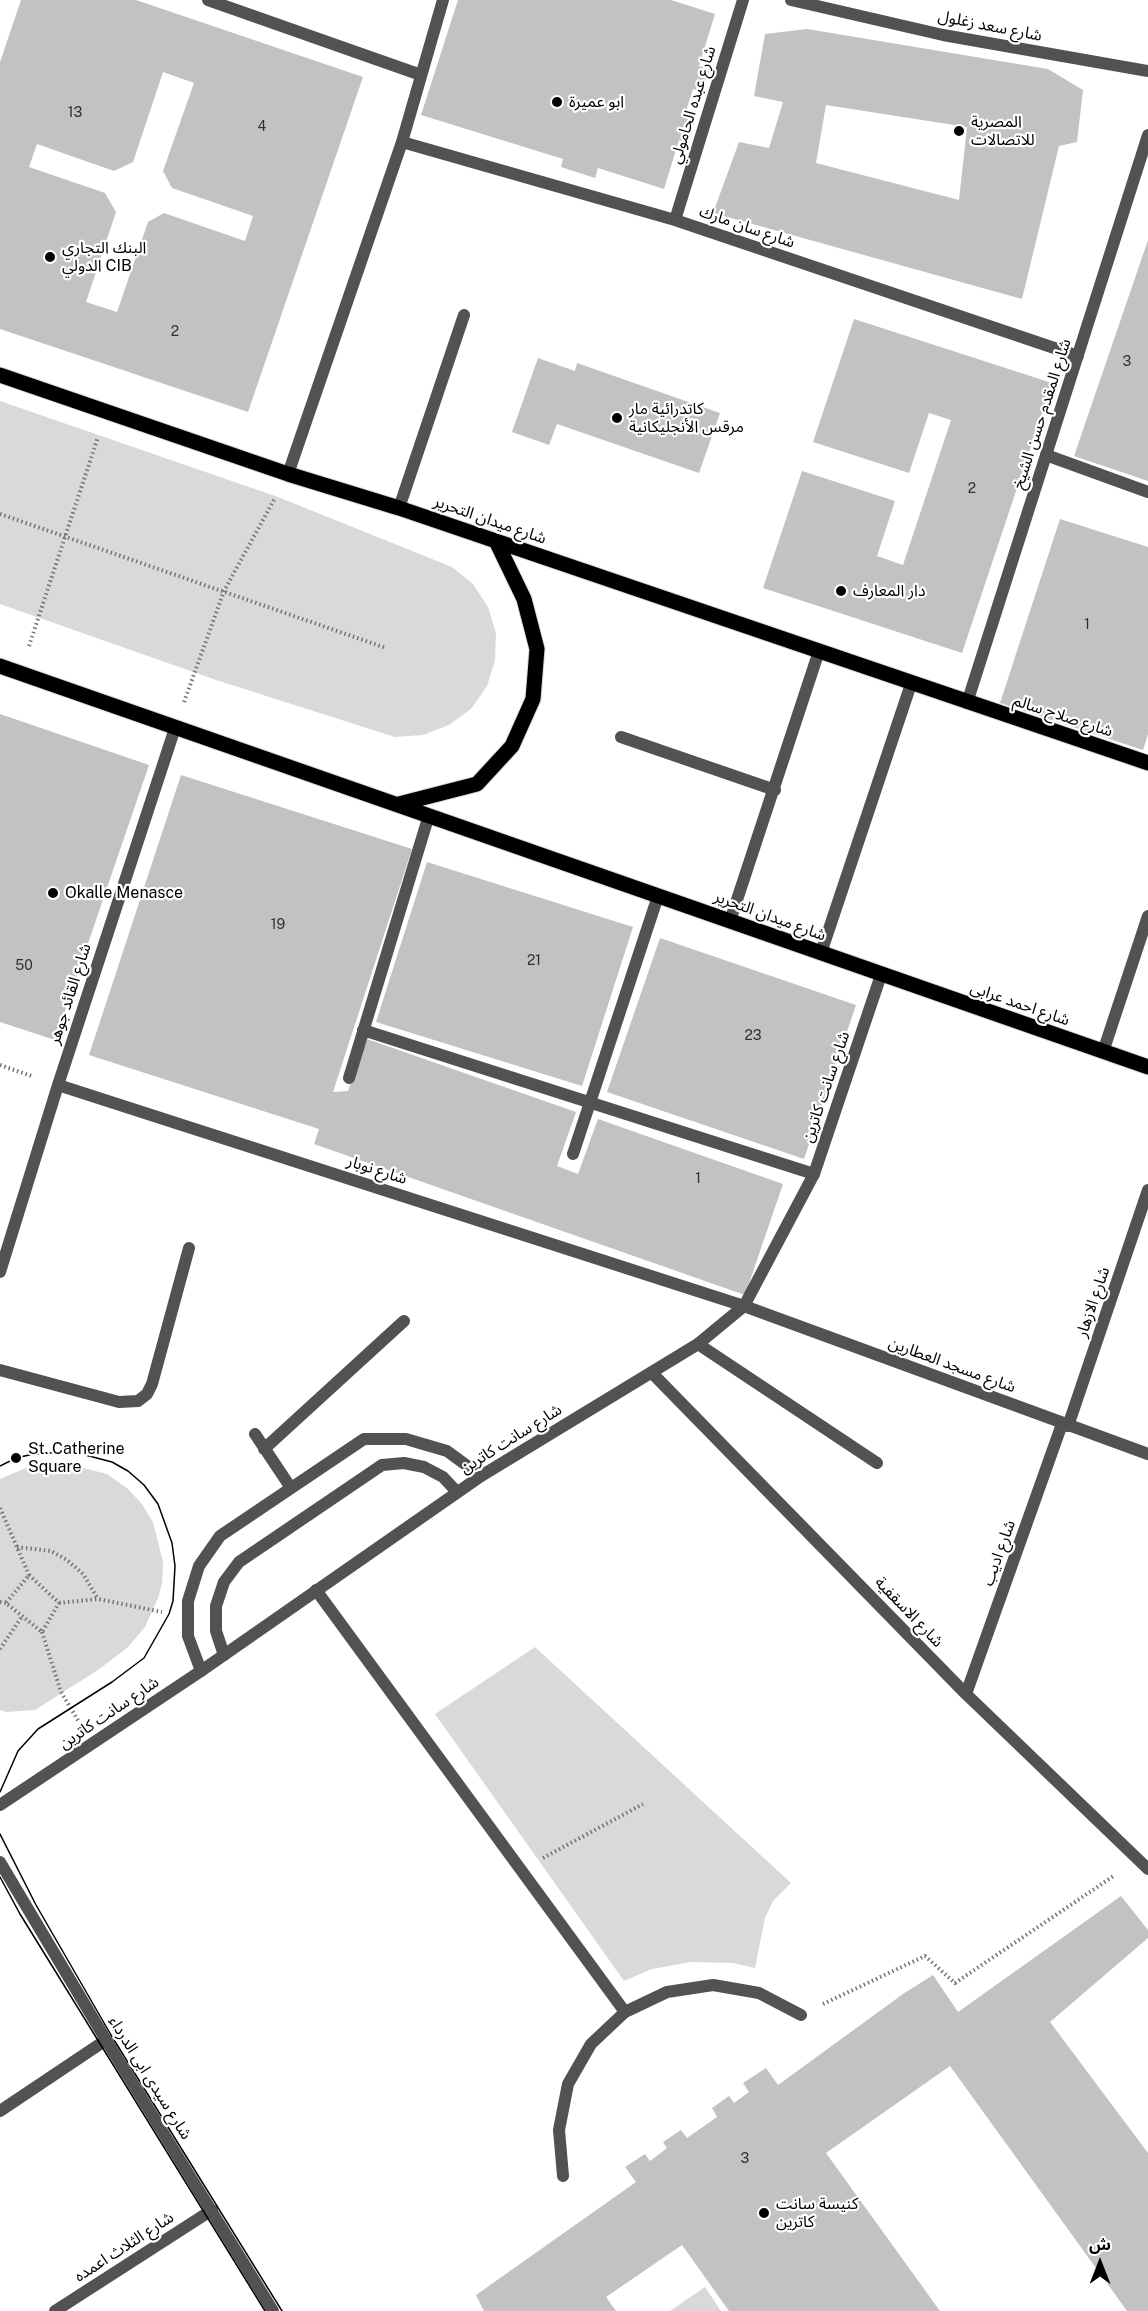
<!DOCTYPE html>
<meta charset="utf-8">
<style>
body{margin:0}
#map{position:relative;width:1148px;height:2311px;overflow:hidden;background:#fff;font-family:"Public Sans","Noto Sans Arabic",sans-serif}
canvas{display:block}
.north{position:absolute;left:1070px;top:2233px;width:60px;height:60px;-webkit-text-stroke:4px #fff;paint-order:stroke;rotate:0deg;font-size:16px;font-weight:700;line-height:24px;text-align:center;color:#000}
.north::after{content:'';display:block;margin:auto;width:21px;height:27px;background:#000;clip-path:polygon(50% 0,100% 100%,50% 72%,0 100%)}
</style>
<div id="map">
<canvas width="1148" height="2311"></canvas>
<div class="north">ش</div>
</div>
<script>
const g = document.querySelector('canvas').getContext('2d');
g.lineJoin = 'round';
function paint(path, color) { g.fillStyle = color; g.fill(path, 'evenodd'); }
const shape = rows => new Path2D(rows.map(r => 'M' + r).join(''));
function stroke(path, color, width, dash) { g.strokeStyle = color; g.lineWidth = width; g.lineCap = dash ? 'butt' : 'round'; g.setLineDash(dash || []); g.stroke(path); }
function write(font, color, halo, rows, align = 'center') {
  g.font = font + ' "Public Sans","Noto Sans Arabic",sans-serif'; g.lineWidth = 4.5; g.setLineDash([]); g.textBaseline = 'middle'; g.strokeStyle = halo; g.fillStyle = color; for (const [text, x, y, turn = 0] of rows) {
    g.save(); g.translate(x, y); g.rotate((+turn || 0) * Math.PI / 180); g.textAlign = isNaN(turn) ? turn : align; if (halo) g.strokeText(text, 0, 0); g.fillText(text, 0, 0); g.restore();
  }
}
paint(shape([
 [0,401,278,497,452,567,473,584,488,607,496,633,495,660,487,686,471,709,449,725,423,735,395,737,216,680,0,604],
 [40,1462,63,1463,107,1474,128,1489,142,1504,153,1522,163,1562,162,1584,158,1598,145,1627,128,1647,98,1670,35,1710,6,1712,0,1710,0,1479],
 [535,1647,791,1883,773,1901,765,1918,755,1968,733,1963,691,1962,652,1969,624,1981,435,1714],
 [705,2287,721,2311,670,2311]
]), '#d9d9d9');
paint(shape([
 [21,0,136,0,363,77,248,412,0,329,0,62],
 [163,72,194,83,163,171,172,188,253,216,245,241,164,213,148,222,117,312,86,302,116,212,105,193,29,167,37,144,114,171,133,162],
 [458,0,671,0,715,14,699,66,710,69,702,92,693,89,686,111,697,114,688,143,679,140,664,189,598,168,595,178,561,167,563,159,421,115],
 [807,29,1048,69,1083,90,1077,142,1059,146,1022,299,713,213,739,142,769,148,783,102,754,96,765,34],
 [826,105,967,127,959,200,816,163],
 [1148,240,1148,481,1074,456],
 [854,319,1052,383,962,653,763,588,802,471,895,501,877,556,903,565,951,420,929,413,909,473,813,442],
 [538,358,575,371,577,363,720,413,699,473,557,424,549,445,512,432],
 [1060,519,1148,547,1148,734,1143,750,1000,703],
 [0,714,149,765,55,1040,0,1022],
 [181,775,412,849,333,1092,348,1091,367,1039,576,1112,557,1166,578,1174,598,1119,783,1184,745,1295,314,1144,319,1129,89,1055],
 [427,862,633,927,582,1086,376,1022],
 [660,938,856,1005,804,1159,607,1092],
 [1121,1896,1148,1930,1148,1938,1050,2022,1148,2153,1148,2311,1127,2311,950,2066,826,2153,940,2311,729,2311,682,2245,606,2297,616,2311,484,2311,476,2295,636,2182,625,2167,645,2154,650,2161,667,2148,663,2142,681,2130,687,2138,717,2117,712,2108,729,2096,734,2103,749,2092,743,2083,766,2068,778,2085,903,1994,933,1975,958,2012]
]), '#c2c2c2');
const primary = shape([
 [0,375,288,474,399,508,1148,763],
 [0,666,1148,1067],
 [399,804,477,784,512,746,533,699,537,649,524,599,496,541]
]);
stroke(primary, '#dbdbdb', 17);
stroke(shape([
 [0,514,386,648],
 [29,646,98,437],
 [184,702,224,591,275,498],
 [0,1065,34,1077],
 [0,1508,29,1575],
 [17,1547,51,1551,67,1560,83,1574,98,1599],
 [29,1575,59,1603,42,1632,6,1603,29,1575],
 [0,1602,6,1603],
 [59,1603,98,1599,162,1612],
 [42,1632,61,1692,79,1722],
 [0,1649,21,1618],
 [543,1858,643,1804],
 [823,2004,925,1956,955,1983,1115,1875]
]), '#747474', 4, [1.5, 3]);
stroke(shape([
 [1046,455,1148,492],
 [399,508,464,315],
 [621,737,775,790],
 [730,921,819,651],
 [363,1030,814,1174],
 [1103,1052,1148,916],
 [349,1078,429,815],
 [573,1154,658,896],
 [698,1344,877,1463],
 [0,1370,119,1402,138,1401,147,1394,152,1384,189,1248],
 [255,1434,291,1488],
 [264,1449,404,1321],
 [316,1590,625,2012],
 [224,1655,216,1631,216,1606,224,1582,239,1562,382,1465,404,1463,424,1467,443,1477,457,1492],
 [201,1671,188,1636,188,1601,199,1566,220,1536,364,1439,406,1439,447,1451,481,1476],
 [563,2176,559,2130,568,2084,591,2044,625,2012,667,1992,713,1985,759,1993,801,2015]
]), '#525252', 12);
stroke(shape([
 [208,0,421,75],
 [791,0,943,35,1148,71],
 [402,142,675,220,1078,356],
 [675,220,743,0],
 [288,474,402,142,443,0],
 [967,703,1148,135],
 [821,953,911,684],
 [58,1085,744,1306,1148,1454],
 [0,1272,58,1085,175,728],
 [652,1373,966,1694,1148,1869],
 [1068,1426,1148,1190],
 [966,1694,1062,1424],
 [0,1805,201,1671,481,1476,698,1344,744,1306,814,1174,881,975],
 [0,1862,106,2040,273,2311],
 [0,2111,106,2040],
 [55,2311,212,2210]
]), '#525252', 12);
stroke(primary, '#000', 15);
stroke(shape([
 [0,1466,16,1458,29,1455,70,1451,112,1462,128,1471,144,1485,158,1504,172,1543,175,1566,173,1601,169,1614,144,1658,112,1682,38,1729,18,1751,0,1792],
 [0,1834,36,1905,111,2035,282,2311],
 [0,1877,20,1914,265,2311]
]), '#000', 1.5);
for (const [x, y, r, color] of [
 [557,102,6,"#000"],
 [959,131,6,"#000"],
 [50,257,6,"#000"],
 [617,418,6,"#000"],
 [841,591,6,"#000"],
 [53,893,6,"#000"],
 [16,1458,6,"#000"],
 [764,2213,6,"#000"]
]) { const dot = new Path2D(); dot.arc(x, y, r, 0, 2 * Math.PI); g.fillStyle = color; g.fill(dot); stroke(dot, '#fff', 2); }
write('14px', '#303030', null, [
 ["13",75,113],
 ["4",262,127],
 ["2",175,332],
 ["3",1127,362],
 ["2",972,489],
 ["1",1087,625],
 ["19",278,925],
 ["21",534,961],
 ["50",24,966],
 ["23",753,1036],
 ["1",698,1179],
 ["3",745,2159]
]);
write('16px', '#000', '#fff', [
 ["شارع سعد زغلول",990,26,11],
 ["شارع عبده الحامولي",693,105,-73],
 ["شارع سان مارك",747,227,19],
 ["شارع المقدم حسن الشيخ",1042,414,-72],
 ["شارع ميدان التحرير",490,520,19],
 ["شارع صلاح سالم",1063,716,18],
 ["شارع ميدان التحرير",770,916,20],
 ["شارع القائد جوهر",70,994,-72],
 ["شارع احمد عرابى",1020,1004,19],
 ["شارع سانت كاترين",826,1087,-71],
 ["شارع نوبار",377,1170,18],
 ["شارع الازهار",1093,1302,-71],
 ["شارع مسجد العطارين",952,1365,20],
 ["شارع سانت كاترين",511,1439,-32],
 ["شارع اديب",999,1553,-70],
 ["شارع الاسقفية",909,1612,46],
 ["شارع سانت كاترين",109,1713,-34],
 ["شارع سيدى ابى الدرداء",150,2078,58],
 ["شارع الثلاث اعمده",124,2247,-33]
]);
write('16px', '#000', '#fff', [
 ["ابو عميرة",569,102],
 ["المصرية",971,122],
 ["للاتصالات",971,140],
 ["البنك التجاري",62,248],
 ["الدولي CIB",62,266],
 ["كاتدرائية مار",629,409],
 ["مرقس الأنجليكانية",629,427],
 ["دار المعارف",853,591],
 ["Okalle Menasce",65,893],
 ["St. Catherine",28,1449],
 ["Square",28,1467],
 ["كنيسة سانت",776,2204],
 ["كاترين",776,2222]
], 'left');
</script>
